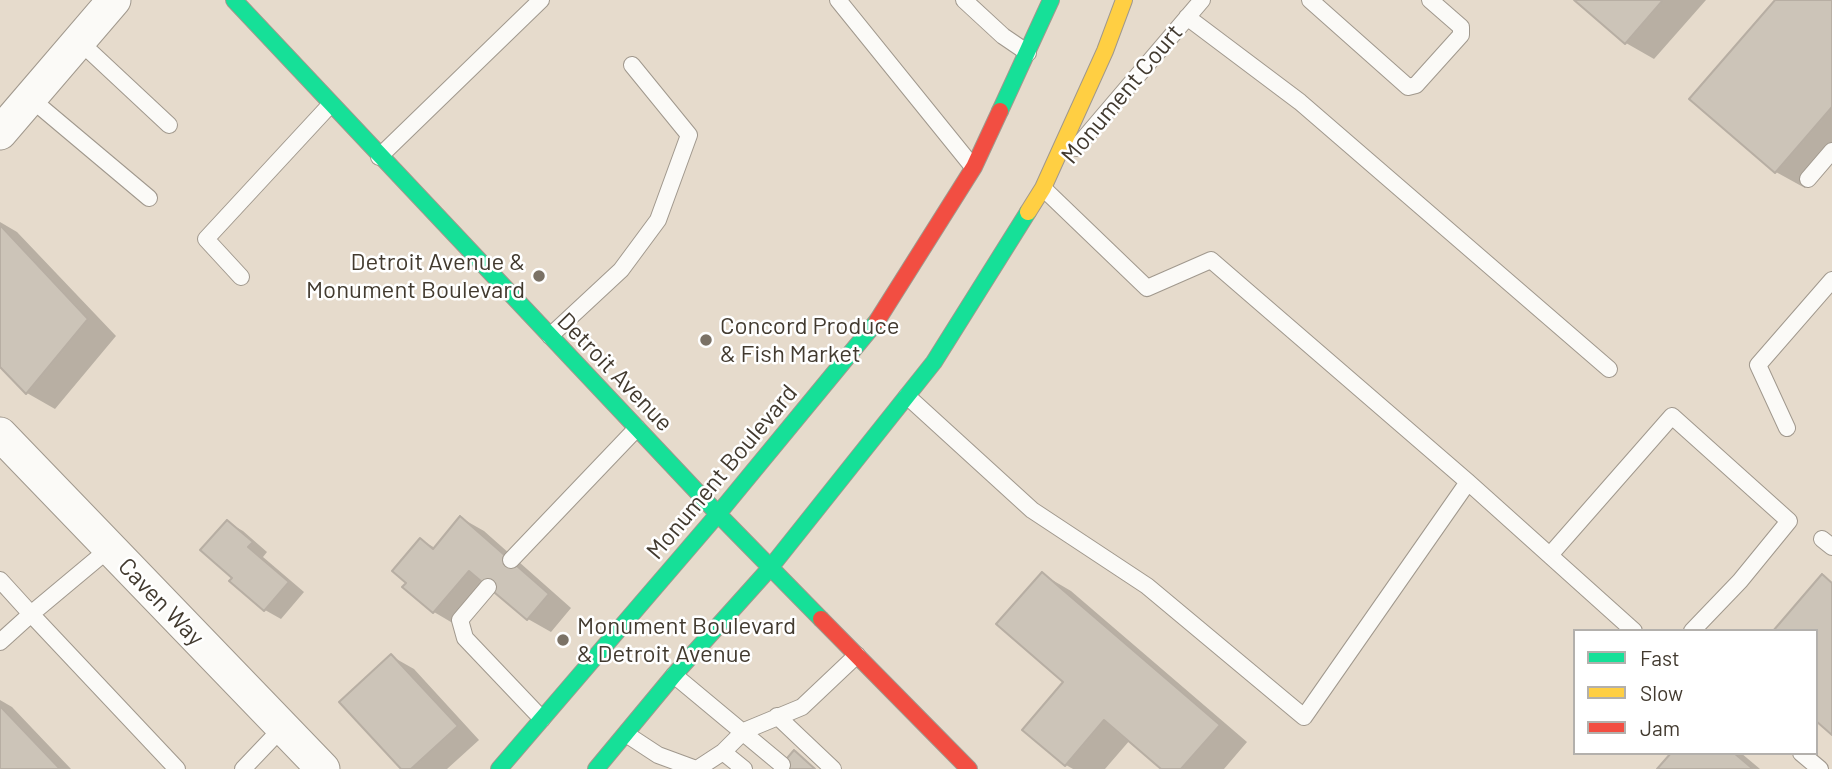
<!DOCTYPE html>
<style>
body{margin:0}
#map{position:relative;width:1832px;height:769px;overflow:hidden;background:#e6dbcc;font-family:Barlow,sans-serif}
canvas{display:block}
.legend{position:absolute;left:1573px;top:629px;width:245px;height:126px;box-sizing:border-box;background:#fff;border:2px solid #b3b0ac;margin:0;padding:9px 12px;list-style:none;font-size:21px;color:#423a2f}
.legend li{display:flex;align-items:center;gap:14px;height:35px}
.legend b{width:35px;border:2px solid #b3b0ac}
</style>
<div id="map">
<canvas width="1832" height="769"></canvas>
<ul class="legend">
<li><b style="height:9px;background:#16e098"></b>Fast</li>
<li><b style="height:9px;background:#ffcf43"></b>Slow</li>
<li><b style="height:9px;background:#f24e42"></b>Jam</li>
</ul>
</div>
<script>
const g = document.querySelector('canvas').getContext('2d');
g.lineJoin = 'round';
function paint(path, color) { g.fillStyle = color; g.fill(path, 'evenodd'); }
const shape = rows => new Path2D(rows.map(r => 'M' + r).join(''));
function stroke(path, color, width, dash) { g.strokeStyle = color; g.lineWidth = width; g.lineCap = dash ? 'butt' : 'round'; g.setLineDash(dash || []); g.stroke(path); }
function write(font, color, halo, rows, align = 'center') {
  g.font = font + ' Barlow,sans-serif'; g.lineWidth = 5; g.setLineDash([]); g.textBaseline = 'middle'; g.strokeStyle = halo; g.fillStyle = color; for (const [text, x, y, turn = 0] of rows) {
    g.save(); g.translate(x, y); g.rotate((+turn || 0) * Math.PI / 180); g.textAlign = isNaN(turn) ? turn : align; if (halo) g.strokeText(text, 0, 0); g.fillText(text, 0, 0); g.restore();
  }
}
paint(shape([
 [1577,0,1706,0,1654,59,1626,43],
 [1777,0,1832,0,1832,156,1805,188,1776,172],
 [0,222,17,232,116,336,55,409,27,393,0,365],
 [461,518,484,531,571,608,551,632,528,619,490,586,456,625,434,612,421,540,435,548],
 [227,522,243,531,267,552,263,557,304,592,281,619,265,610,232,581,235,578],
 [1042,574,1071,591,1247,742,1224,769,1164,769,1130,740,1105,769,1073,769,1066,765,1066,682],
 [391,656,414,669,479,740,447,769,404,769],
 [0,700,12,707,71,769,0,769],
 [1673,753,1741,753,1760,769,1660,769]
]), '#0003');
const building = shape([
 [1574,0,1663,0,1625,44,1574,0],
 [1775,0,1832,0,1832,107,1775,173,1689,99,1775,0],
 [0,225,88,319,26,394,0,367,0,225],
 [460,516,549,594,527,620,469,571,433,613,402,587,406,583,392,571,420,538,433,549,460,516],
 [227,520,253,542,248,547,289,582,264,611,229,581,232,578,200,550,227,520],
 [1042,572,1220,725,1181,769,1161,769,1104,720,1065,766,1022,730,1063,682,996,624,1042,572],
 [1822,574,1832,583,1832,735,1816,721,1816,631,1773,631,1822,574],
 [391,654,458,726,411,769,401,769,339,702,391,654],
 [0,706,60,769,0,769,0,706],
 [794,750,815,769,778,769,794,750],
 [1671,753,1734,753,1753,769,1657,769,1671,753]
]);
paint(building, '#ccc4b8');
stroke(building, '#b7aea3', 2);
const lane = shape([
 [838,0,973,167],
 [964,0,1003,36,1028,53],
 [1310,0,1408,87,1416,85,1461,35,1461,27,1430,0],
 [1187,17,1300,102,1609,369],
 [79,41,169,125],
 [30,98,149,198],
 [1076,148,1202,0],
 [379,157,541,0],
 [1808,179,1832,151],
 [1044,189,1147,288,1211,260,1468,482,1634,631],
 [241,277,206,239,330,105],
 [550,336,621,270,658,220,689,135,632,65],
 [907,396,1032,510,1147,586,1304,717,1468,482],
 [1787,428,1758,365,1832,280],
 [1822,539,1832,547],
 [110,548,31,614,177,769],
 [1550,555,1672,416,1789,521,1740,581,1692,631],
 [511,560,637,428],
 [0,580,31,614,0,642],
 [488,587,460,620,465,638,542,719],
 [674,675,782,765],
 [777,716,833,769],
 [626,734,658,755,696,769],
 [723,752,744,769],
 [1801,753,1820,769],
 [243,769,283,727],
 [697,769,723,752,744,731,802,707,857,655]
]);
const street = shape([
 [0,133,114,0],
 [0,434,323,769]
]);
const fast = shape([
 [234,0,718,514,821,619],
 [1000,111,1051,0],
 [499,769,718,514,877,321],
 [596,769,674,675,770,568,934,362,1028,212]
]);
const slow = shape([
 [1028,212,1043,188,1105,51,1124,0]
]);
const jam = shape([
 [877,321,974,167,1000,111],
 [821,619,969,769]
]);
stroke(lane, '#a0988d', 18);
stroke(street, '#a0988d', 35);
stroke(fast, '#a0988d', 18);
stroke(slow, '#a0988d', 18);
stroke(jam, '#a0988d', 18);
stroke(lane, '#fbfaf7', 16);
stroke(street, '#fbfaf7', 33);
stroke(fast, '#16e098', 16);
stroke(slow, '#ffcf43', 16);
stroke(jam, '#f24e42', 16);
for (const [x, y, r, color] of [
 [539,276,7,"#7b7266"],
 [706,340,7,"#7b7266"],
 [563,640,7,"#7b7266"]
]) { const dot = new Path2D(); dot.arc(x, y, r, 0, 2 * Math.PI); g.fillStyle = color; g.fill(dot); stroke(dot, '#fff', 2.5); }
write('24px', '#423a2f', '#fff', [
 ["Monument Court",1122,94,-50],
 ["Detroit Avenue",615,372,46],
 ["Monument Boulevard",722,472,-50],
 ["Caven Way",161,602,46]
]);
write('24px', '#423a2f', '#fff', [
 ["Detroit Avenue &",525,262,"right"],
 ["Monument Boulevard",525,290,"right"],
 ["Concord Produce",720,326],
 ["& Fish Market",720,354],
 ["Monument Boulevard",577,626],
 ["& Detroit Avenue",577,654]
], 'left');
</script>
